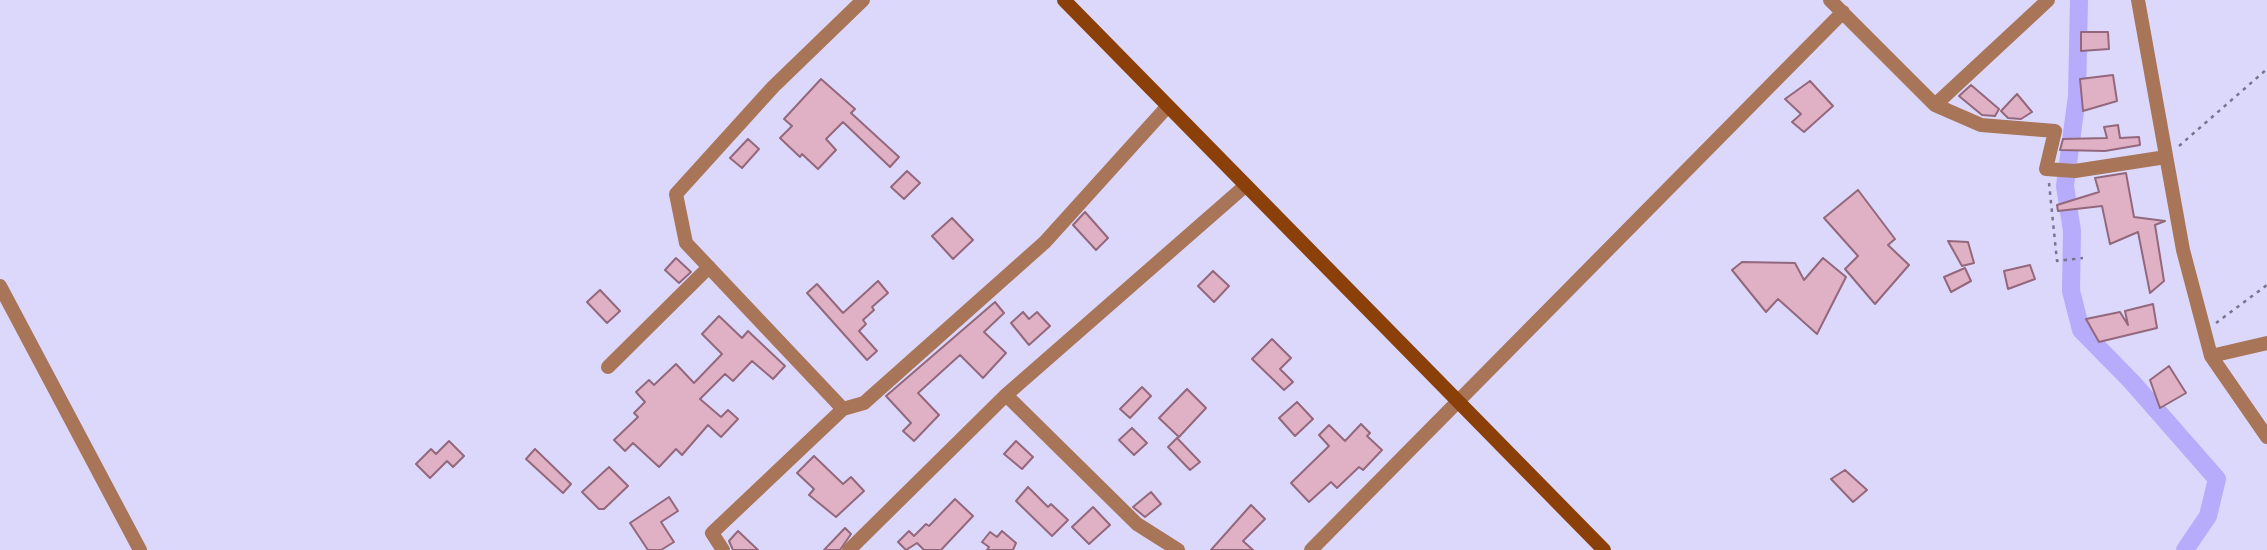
<!DOCTYPE html>
<style>
body{margin:0}
canvas{display:block;background:#dcd8fc}
</style>
<canvas width="2267" height="550"></canvas>
<script>
const g = document.querySelector('canvas').getContext('2d');
g.lineJoin = 'round';
const shape = rows => new Path2D(rows.map(r => 'M' + r).join(''));
function stroke(path, color, width, dash) { g.strokeStyle = color; g.lineWidth = width; g.lineCap = dash ? 'butt' : 'round'; g.setLineDash(dash || []); g.stroke(path); }
function paint(path, color) { g.fillStyle = color; g.fill(path, 'evenodd'); }
stroke(shape([
 [2079,0,2077,96,2065,186,2072,231,2071,291,2081,330,2132,382,2217,479,2208,516,2185,550]
]), '#b7acfc', 18);
const building = shape([
 [2081,32,2108,32,2109,49,2081,51,2081,32],
 [2113,75,2117,101,2083,111,2080,79,2113,75],
 [821,79,855,109,851,113,899,157,890,167,843,122,826,139,836,150,818,169,802,154,800,157,780,138,792,126,784,119,821,79],
 [1810,81,1833,106,1804,132,1792,122,1801,114,1785,99,1810,81],
 [1971,85,1999,109,1995,116,1982,115,1959,96,1971,85],
 [2017,94,2032,112,2021,119,2008,118,2001,111,2017,94],
 [2118,125,2120,138,2139,137,2140,145,2105,151,2060,150,2063,139,2107,138,2104,127,2118,125],
 [748,139,759,149,742,168,730,158,748,139],
 [907,171,920,183,904,199,891,187,907,171],
 [2126,173,2134,217,2165,221,2155,225,2164,281,2150,293,2138,232,2110,244,2102,206,2058,211,2057,205,2099,192,2095,178,2126,173],
 [1858,190,1895,239,1888,245,1909,265,1875,304,1845,269,1858,256,1824,218,1858,190],
 [1085,212,1108,238,1096,250,1073,225,1085,212],
 [952,218,973,240,953,259,932,236,952,218],
 [1948,241,1968,242,1974,263,1962,266,1948,241],
 [676,258,691,272,679,283,665,270,676,258],
 [1823,258,1846,277,1817,334,1778,299,1766,312,1732,270,1742,262,1795,263,1804,280,1823,258],
 [2030,265,2035,279,2008,289,2004,271,2030,265],
 [1965,268,1971,281,1951,292,1944,277,1965,268],
 [1213,271,1229,286,1214,302,1198,286,1213,271],
 [878,281,888,293,872,307,874,310,863,320,866,324,859,331,877,351,867,360,807,293,817,284,843,313,878,281],
 [600,290,620,311,607,323,587,302,600,290],
 [995,302,1004,313,984,332,1006,353,983,378,960,355,918,393,939,415,914,441,903,431,911,423,886,396,995,302],
 [2153,304,2157,328,2099,342,2086,319,2120,312,2128,325,2125,311,2153,304],
 [1023,312,1029,319,1037,312,1050,326,1029,345,1011,323,1023,312],
 [719,316,742,338,748,331,785,366,773,379,752,361,733,381,725,374,700,399,721,417,728,410,738,419,721,437,708,425,682,455,676,449,659,467,633,443,625,451,614,440,638,417,634,413,645,402,636,392,649,380,654,385,676,364,694,383,722,354,702,334,719,316],
 [1272,339,1291,358,1280,369,1293,382,1284,390,1252,359,1272,339],
 [2169,366,2186,393,2160,408,2150,380,2169,366],
 [1142,387,1151,396,1130,418,1120,409,1142,387],
 [1187,389,1206,408,1179,437,1159,418,1187,389],
 [1297,402,1313,419,1295,436,1279,418,1297,402],
 [1361,424,1370,433,1367,436,1382,450,1363,470,1359,467,1337,488,1331,482,1309,502,1291,483,1329,446,1319,435,1329,425,1345,441,1361,424],
 [1132,428,1147,443,1134,455,1119,440,1132,428],
 [1177,438,1200,462,1190,470,1168,447,1177,438],
 [449,441,464,456,453,467,447,461,430,478,416,464,431,449,436,454,449,441],
 [1016,441,1033,457,1022,469,1004,454,1016,441],
 [535,449,571,484,563,493,526,459,535,449],
 [814,456,843,484,851,477,864,491,836,517,809,495,814,489,797,473,814,456],
 [609,467,628,486,604,509,599,509,582,492,609,467],
 [1845,470,1867,490,1853,502,1831,479,1845,470],
 [1028,487,1048,507,1051,504,1068,520,1052,536,1016,501,1028,487],
 [1151,492,1161,504,1145,517,1133,507,1151,492],
 [669,497,678,511,661,522,674,542,661,550,648,550,630,523,669,497],
 [955,499,973,516,941,550,924,550,917,543,906,550,898,542,909,531,914,536,926,524,929,526,955,499],
 [1251,505,1265,519,1243,541,1253,550,1211,550,1251,505],
 [1093,507,1110,525,1089,544,1072,527,1093,507],
 [845,528,851,534,840,550,824,550,845,528],
 [738,531,758,550,733,550,729,541,738,531],
 [1002,531,1016,543,1013,550,987,550,989,547,982,542,990,532,997,537,1002,531]
]);
paint(building, '#e0b0c5');
stroke(building, '#93687c', 2);
stroke(shape([
 [2179,146,2267,69],
 [2049,183,2057,261,2083,258],
 [2216,323,2267,285]
]), '#77748e', 2.5, [3.5, 5]);
stroke(shape([
 [1830,0,1935,105,2048,0],
 [2138,0,2183,250,2211,356],
 [1935,105,1981,125,2055,131,2046,169,2075,171,2166,157],
 [0,286,140,550],
 [2267,343,2211,356,2267,437],
 [608,367,709,267],
 [1006,395,1137,524,1178,550],
 [843,409,686,243,676,194,773,87,863,0],
 [723,550,712,533,843,409,864,403,1045,242,1167,107],
 [849,550,1006,395,1245,186],
 [1311,550,1843,12]
]), '#a97558', 14);
stroke(shape([
 [1064,0,1604,550]
]), '#8a4008', 14);
</script>
